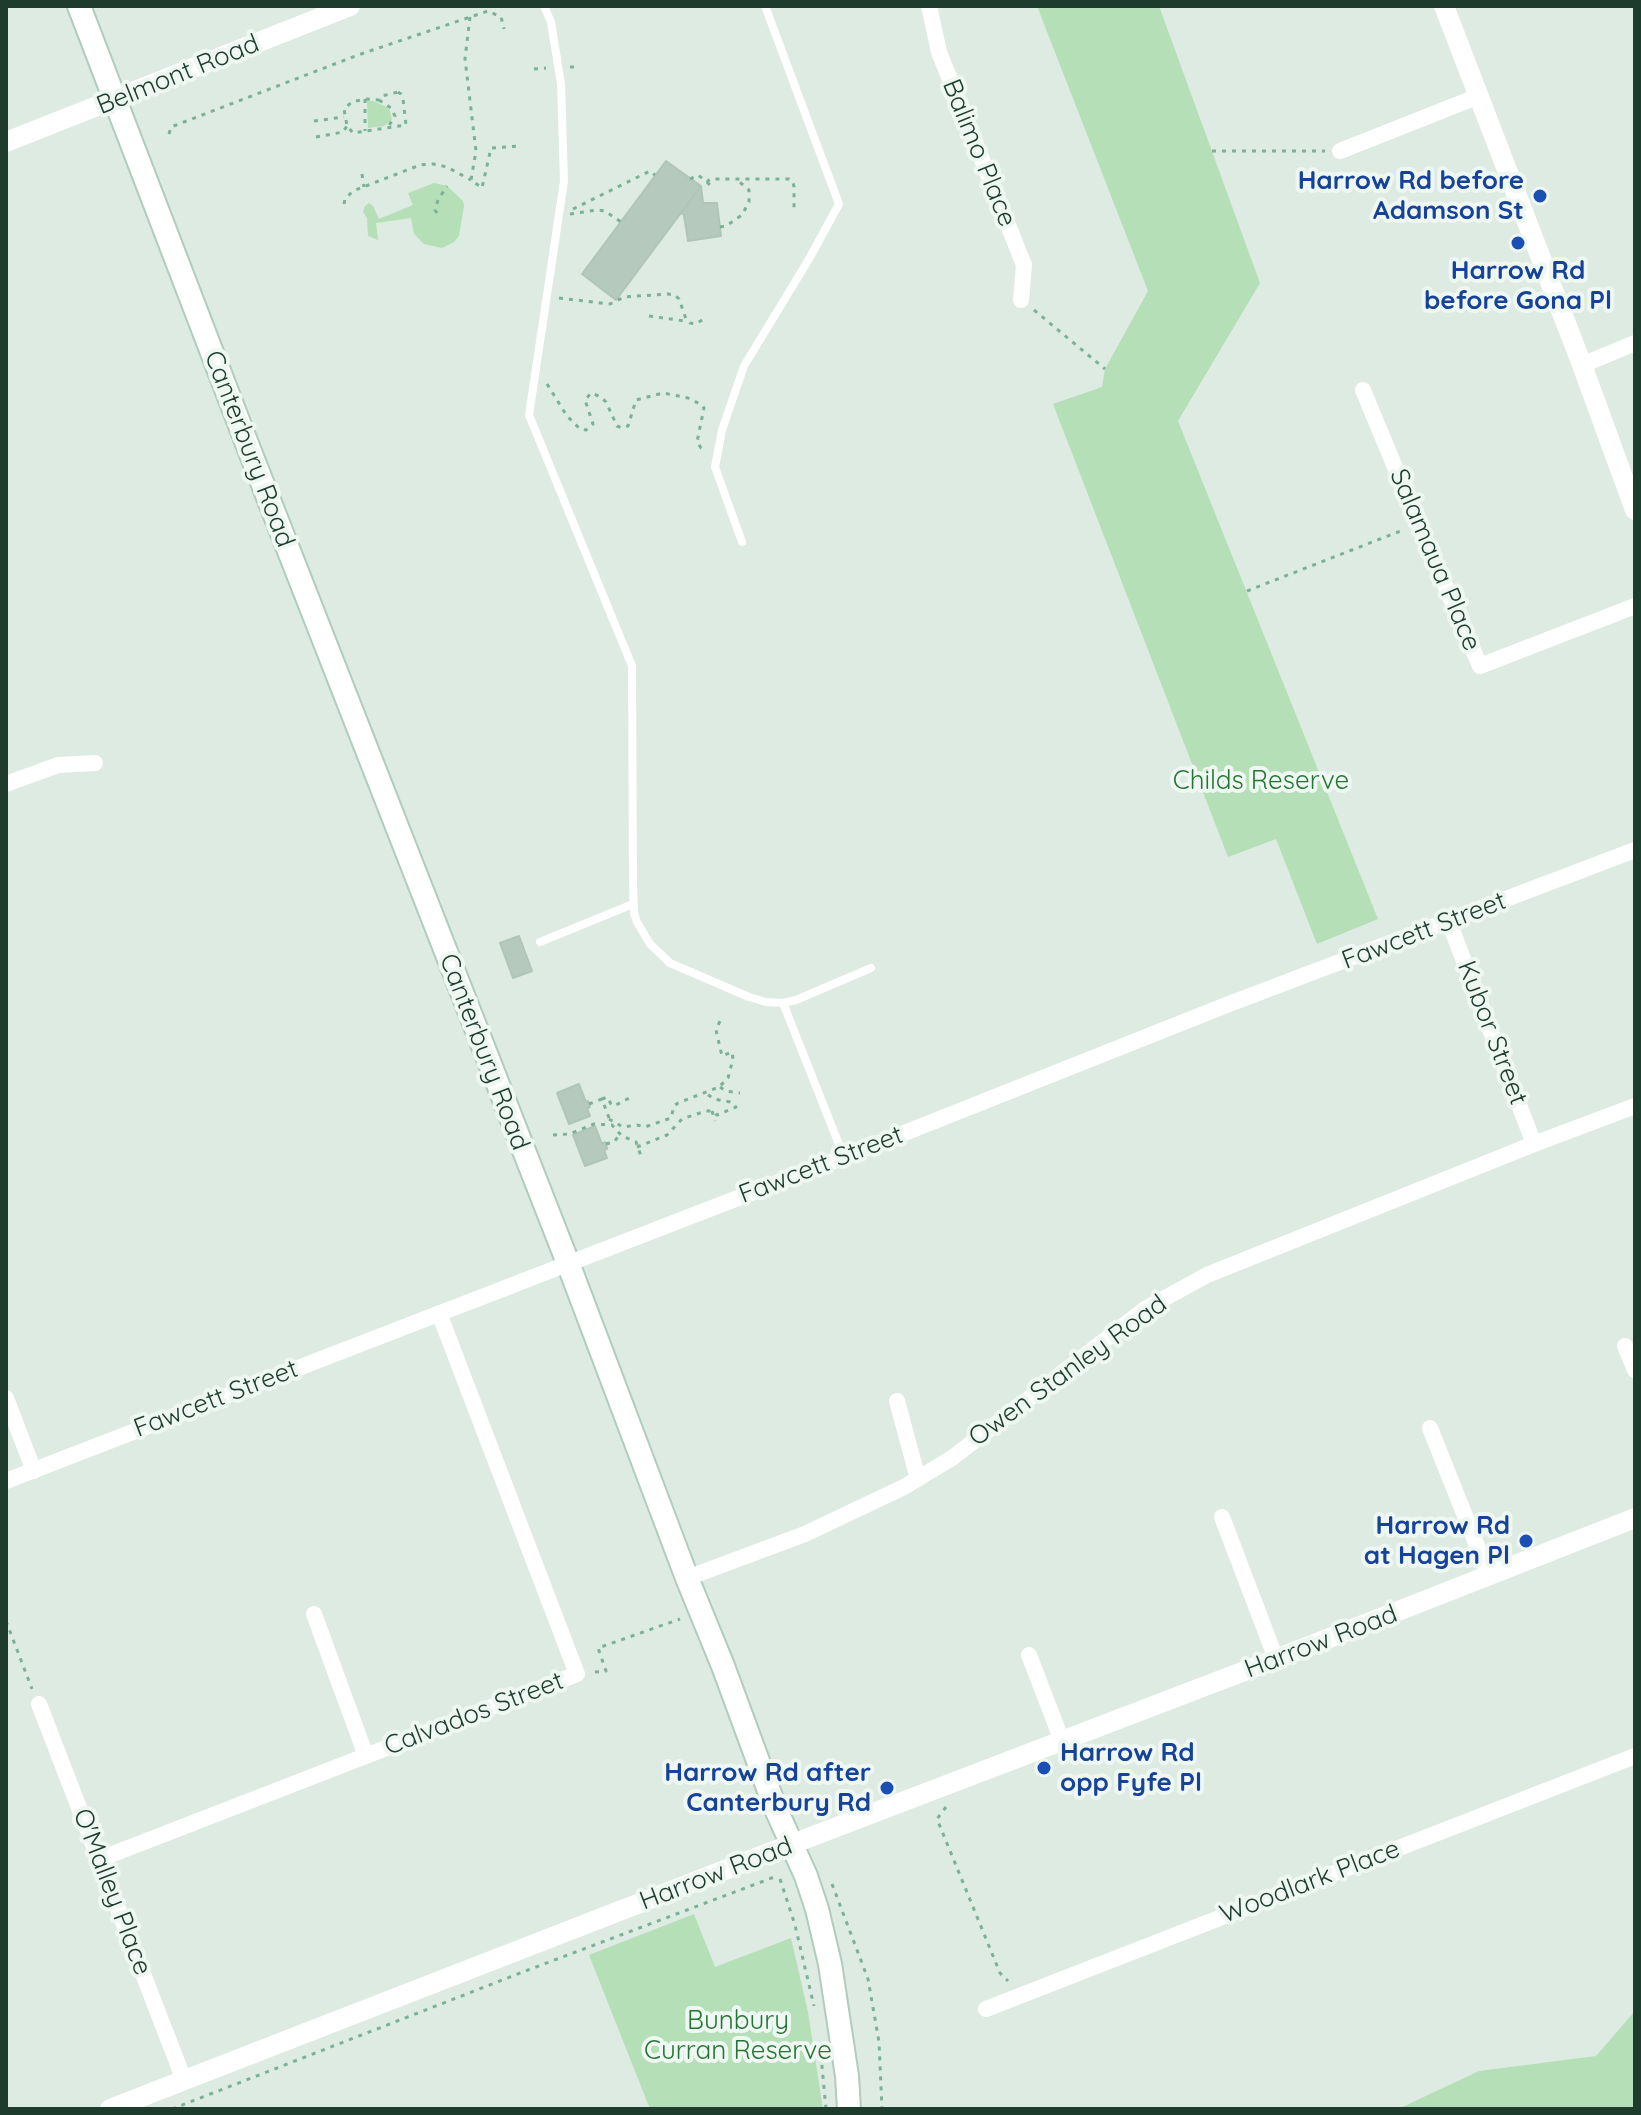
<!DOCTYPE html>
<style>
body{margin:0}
#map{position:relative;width:1641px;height:2115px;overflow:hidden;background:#deebe2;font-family:Quicksand,sans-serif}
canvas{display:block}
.frame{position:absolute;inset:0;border:8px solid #1e3c2e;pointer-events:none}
</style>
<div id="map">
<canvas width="1641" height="2115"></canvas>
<div class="frame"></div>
</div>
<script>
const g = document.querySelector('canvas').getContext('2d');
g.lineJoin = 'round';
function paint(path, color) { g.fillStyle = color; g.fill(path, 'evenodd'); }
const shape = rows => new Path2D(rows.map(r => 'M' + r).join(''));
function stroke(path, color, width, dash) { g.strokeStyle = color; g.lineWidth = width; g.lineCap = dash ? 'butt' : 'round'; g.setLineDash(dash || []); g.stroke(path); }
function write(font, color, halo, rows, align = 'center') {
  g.font = font + ' Quicksand,sans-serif'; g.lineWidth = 8; g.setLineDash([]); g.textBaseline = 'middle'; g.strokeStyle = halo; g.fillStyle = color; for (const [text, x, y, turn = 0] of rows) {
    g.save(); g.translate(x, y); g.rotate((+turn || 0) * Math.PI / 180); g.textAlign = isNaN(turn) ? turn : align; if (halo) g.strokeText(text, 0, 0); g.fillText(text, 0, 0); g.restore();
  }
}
paint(shape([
 [1037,6,1159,6,1260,283,1178,421,1378,919,1317,944,1276,839,1228,857,1053,404,1102,387,1105,369,1148,291],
 [367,101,373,101,387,107,390,111,392,120,384,126,368,128],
 [434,183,447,186,463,201,464,206,459,236,454,242,442,248,424,244,414,234,411,218,376,223,378,240,368,236,367,218,363,212,365,206,369,203,373,206,379,219,413,205,408,193],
 [694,1914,715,1967,791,1938,808,2012,823,2109,650,2109,589,1955],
 [1635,2011,1635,2109,1398,2109,1479,2071,1596,2056]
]), '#b4dfb7');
const building = shape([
 [666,161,701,186,616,300,582,274,666,161],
 [701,186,703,203,717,203,721,236,688,241,684,215,681,213,701,186],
 [519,936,532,971,513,978,500,943,519,936],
 [579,1084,586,1102,588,1101,590,1107,587,1108,590,1116,569,1124,557,1093,579,1084],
 [595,1126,602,1144,605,1142,606,1144,607,1149,604,1150,607,1158,585,1166,573,1135,595,1126]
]);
paint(building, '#b6c9bd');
stroke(building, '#b0c5b8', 2);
const secondary = shape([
 [79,6,249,449,568,1263,687,1578,723,1666,775,1807,806,1876,817,1909,830,1964,847,2076,849,2109]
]);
stroke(secondary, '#b0ccbc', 26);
stroke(shape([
 [470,17,465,59,476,151,471,180,482,188,491,148,518,146],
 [570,67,579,67],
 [534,69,546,68],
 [398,92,401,94,403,99,406,125,353,133,347,126,344,109,352,102,365,99,379,100,382,96,398,92],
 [365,99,365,131],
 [379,100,391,108,395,116,388,127],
 [314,121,344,117],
 [169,134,171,127,358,55,488,11,501,17,504,29],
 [316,137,343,132,347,126],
 [1212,151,1325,151],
 [362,174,364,187],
 [690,179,698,175,707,182,710,179,789,179,793,182,794,187,794,210],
 [707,182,713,188],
 [344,204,345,199,353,191,420,165,433,164,447,167,471,180],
 [573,209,650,171,655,175],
 [437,213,435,210,438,200,447,186],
 [570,214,597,210,605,211,621,222],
 [720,227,726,226,742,215,749,202,749,190,736,179],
 [559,298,610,304,624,297,668,294,675,295,679,299,686,319,690,323,695,324,706,318],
 [1034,310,1105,369],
 [649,316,685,321],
 [547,384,567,416,580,429,586,430,593,424,585,400,591,393,601,397,606,402,617,426,622,428,628,426,636,400,663,393,688,398,702,405,704,408,697,442,701,448,704,449],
 [1247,591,1403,530],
 [720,1087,726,1091,740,1093],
 [589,1104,602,1099],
 [712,1111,715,1121],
 [609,1118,602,1099,607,1097,611,1104,614,1106,633,1096],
 [609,1119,623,1127,637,1125,645,1127,671,1118,674,1106,678,1103,719,1087,728,1078,733,1059,732,1052,722,1056,716,1030,720,1021],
 [553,1135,569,1134,594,1124,612,1125,622,1136,636,1142,641,1156],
 [606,1144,614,1142,620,1134],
 [637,1147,667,1135,682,1119,706,1111,712,1111,717,1115,736,1107,730,1102,714,1099,707,1094],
 [6,1621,32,1689],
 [595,1672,606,1671,598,1648,680,1619],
 [946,1807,937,1819,1000,1973,1008,1981],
 [780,1879,795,1925,814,2006],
 [832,1884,868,1979,879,2042,882,2109],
 [820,2045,826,2109],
 [172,2109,528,1970,777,1876]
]), '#7bb195', 3, [4, 6]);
stroke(shape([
 [544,6,551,22,561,84,564,181,529,415,632,666,633,886,634,913,637,922,650,944,670,963,749,997,766,1002,783,1003,796,1000,871,968],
 [742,542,715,467,722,430,744,366,809,259,839,204,765,6],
 [540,942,633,904],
 [783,1003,844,1157]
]), '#fff', 8);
stroke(shape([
 [929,6,939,52,1024,265,1021,300],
 [1340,151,1479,96],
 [1582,365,1635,343],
 [1363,390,1419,525,1480,666,1635,606],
 [6,784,58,765,95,763],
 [1449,922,1534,1144],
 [1625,1346,1635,1370],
 [6,1398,34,1471],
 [897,1401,918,1479],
 [1430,1428,1489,1576],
 [6,1481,844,1157,1229,1004,1635,850],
 [1222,1517,1276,1659],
 [687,1578,805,1534,904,1487,952,1458,1145,1309,1207,1275,1534,1144,1635,1106],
 [314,1614,366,1756],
 [1029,1655,1062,1741],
 [39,1704,184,2080],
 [100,1859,577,1674,439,1313],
 [986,2009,1635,1756]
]), '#fff', 16);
stroke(shape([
 [1444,6,1582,365,1635,510],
 [6,142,350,6],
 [110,2109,766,1854,1276,1659,1635,1518]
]), '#fff', 20);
stroke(secondary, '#fff', 22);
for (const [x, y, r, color] of [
 [1540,196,8,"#1a4fb4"],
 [1518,243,8,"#1a4fb4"],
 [1526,1541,8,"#1a4fb4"],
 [1044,1768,8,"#1a4fb4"],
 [887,1788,8,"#1a4fb4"]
]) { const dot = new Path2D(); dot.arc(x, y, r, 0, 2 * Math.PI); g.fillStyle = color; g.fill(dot); stroke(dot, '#eef7f1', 3); }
write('26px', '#1e3c2e', '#eef7f1', [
 ["Belmont Road",178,75,-22],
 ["Balimo Place",979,153,68],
 ["Canterbury Road",249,449,69],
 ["Salamaua Place",1435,560,67],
 ["Fawcett Street",1424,931,-21],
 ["Kubor Street",1492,1033,69],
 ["Canterbury Road",484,1052,69],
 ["Fawcett Street",821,1165,-21],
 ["Owen Stanley Road",1068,1371,-36],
 ["Fawcett Street",216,1399,-21],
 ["Harrow Road",1321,1642,-21],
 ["Calvados Street",474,1714,-21],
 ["Harrow Road",716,1874,-21],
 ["Woodlark Place",1310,1882,-21],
 ["O'Malley Place",112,1892,69]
]);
write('bold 26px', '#164399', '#eef7f1', [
 ["Harrow Rd before",1524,181],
 ["Adamson St",1524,211],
 ["Harrow Rd",1518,271,"center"],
 ["before Gona Pl",1518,301,"center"],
 ["Harrow Rd",1510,1526],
 ["at Hagen Pl",1510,1556],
 ["Harrow Rd",1060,1753,"left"],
 ["opp Fyfe Pl",1060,1783,"left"],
 ["Harrow Rd after",871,1773],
 ["Canterbury Rd",871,1803]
], 'right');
write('26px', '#257634', '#eef7f1', [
 ["Childs Reserve",1261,781],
 ["Bunbury",738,2021],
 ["Curran Reserve",738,2051]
]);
</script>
